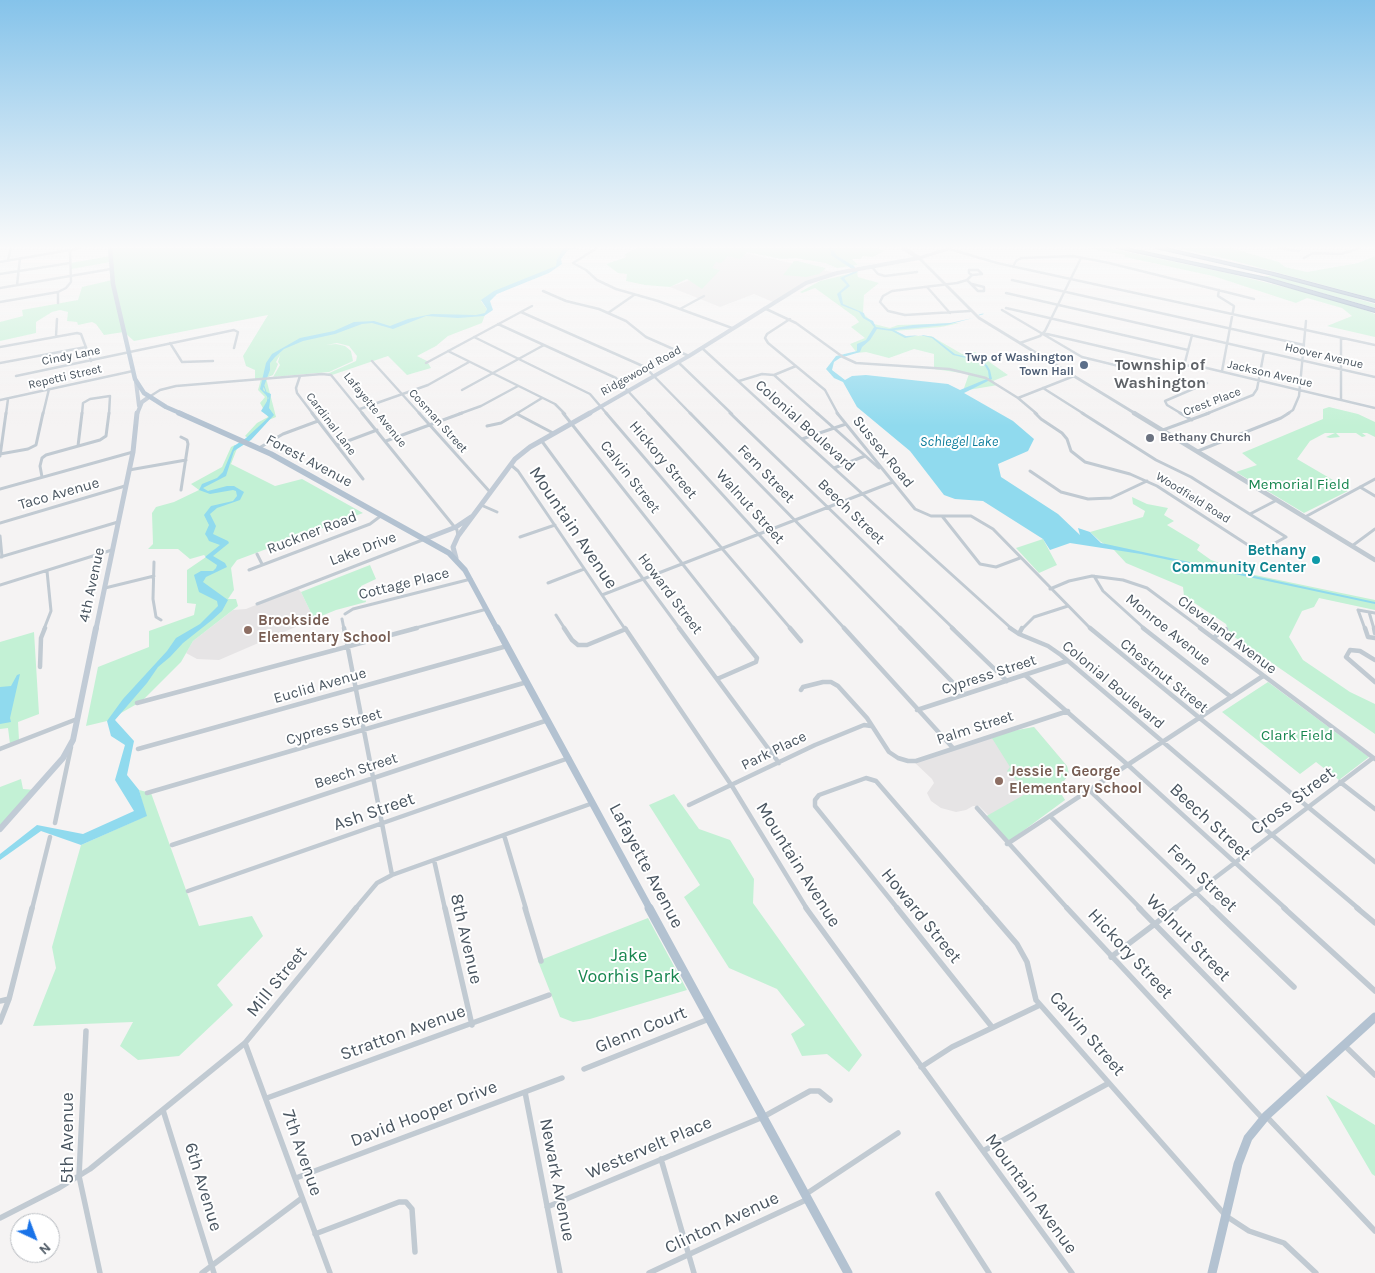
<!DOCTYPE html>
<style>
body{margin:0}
#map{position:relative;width:1375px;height:1273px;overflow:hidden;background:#f5f3f3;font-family:Karla,sans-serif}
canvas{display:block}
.north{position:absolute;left:10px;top:1213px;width:50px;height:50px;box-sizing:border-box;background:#fff;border:1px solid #b7bbc0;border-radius:50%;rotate:137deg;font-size:14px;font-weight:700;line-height:20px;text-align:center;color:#4a5661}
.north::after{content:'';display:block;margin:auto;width:18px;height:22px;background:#1a73e8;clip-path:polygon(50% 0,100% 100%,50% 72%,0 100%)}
</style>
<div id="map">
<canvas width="1375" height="1273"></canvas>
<div class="north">N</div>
</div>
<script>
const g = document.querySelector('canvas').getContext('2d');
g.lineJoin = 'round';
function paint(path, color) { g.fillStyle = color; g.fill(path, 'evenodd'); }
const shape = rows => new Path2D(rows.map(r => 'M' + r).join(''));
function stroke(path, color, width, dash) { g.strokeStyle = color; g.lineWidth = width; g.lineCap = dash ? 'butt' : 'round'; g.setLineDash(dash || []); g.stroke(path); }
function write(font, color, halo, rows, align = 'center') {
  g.font = font + ' Karla,sans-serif'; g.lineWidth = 4; g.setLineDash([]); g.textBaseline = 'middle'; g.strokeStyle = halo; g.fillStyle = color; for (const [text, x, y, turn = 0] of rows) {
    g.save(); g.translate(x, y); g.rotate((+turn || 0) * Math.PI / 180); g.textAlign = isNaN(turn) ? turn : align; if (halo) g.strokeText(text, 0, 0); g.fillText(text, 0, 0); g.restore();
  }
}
paint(shape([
 [745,253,837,273,817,278,773,302,754,294,720,307,670,287,719,270,711,268,716,262,728,256],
 [297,588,301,592,314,619,219,660,197,659,186,653,193,641,233,610,246,609],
 [1034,727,1067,766,1069,774,1058,789,1065,800,988,815,979,806,973,806,966,810,956,812,941,808,931,801,927,793,934,783,932,779,913,761,987,737]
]), '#e6e4e5');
paint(shape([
 [110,248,564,248,557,259,557,266,481,301,487,309,482,323,448,336,436,346,417,356,427,361,431,368,407,375,388,356,332,375,327,374,356,361,357,356,349,346,337,343,326,345,336,344,345,346,351,351,353,361,329,372,273,377,280,365,278,362,280,355,276,362,278,364,276,369,273,375,266,378,276,417,266,421,248,438,245,436,257,423,268,417,260,403,265,397,258,390,261,379,255,379,255,370,246,366,243,356,268,315,134,341,124,332,104,335,96,324,92,322,78,325,77,322,67,321,68,312,60,310,52,312,36,322,36,333,0,341,0,322,23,316,22,310,78,300,82,287,112,280,111,262,71,269,71,263,110,256],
 [636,248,877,248,884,251,873,257,863,256,860,259,852,259,858,265,837,268,825,263,796,258,782,259,747,252,740,259,728,256,721,263,716,262,712,268,720,270,702,289,687,279,670,287,645,285,626,281,627,274,618,273,606,264,627,257,624,255],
 [1087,248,1108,248,1227,273,1317,295,1368,311,1375,314,1375,337,1327,326,1352,316,1342,308,1307,298,1296,303,1213,276,1125,257,1125,255],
 [1178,248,1230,248,1279,262,1285,267,1307,272,1358,263,1375,256,1375,299,1231,260],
 [794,261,797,261,826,268,819,274,806,277,783,275],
 [857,272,858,277,879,283,864,295,863,313,874,324,890,328,898,325,960,323,941,327,895,331,904,336,931,336,962,354,975,352,1008,375,993,381,998,385,968,390,964,388,969,374,934,369,934,354,914,349,889,358,866,352,857,353,850,344,865,338,851,327,859,322,855,317,815,288,802,293,800,292,820,281],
 [1263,276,1274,276,1332,291,1375,304,1375,308],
 [1329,407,1358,414,1375,422,1375,437,1367,433,1362,433,1366,436,1362,437,1356,433,1336,433,1340,437,1330,438,1326,437,1335,433,1325,433,1310,441,1297,459,1350,490,1304,513,1236,472,1257,465,1242,453,1323,419,1323,409],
 [235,445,238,446,231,464,275,486,302,479,363,513,237,560,231,568,234,590,228,599,236,599,238,606,193,641,181,662,142,701,107,721,86,726,98,667,149,647,149,631,194,615,196,604,187,603,187,570,206,557,204,555,190,559,178,549,148,549,153,544,152,513,156,507,174,502,199,490,191,484,222,467,231,447],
 [1132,497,1147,504,1168,508,1164,515,1174,521,1167,525,1200,545,1197,550,1211,560,1250,574,1375,600,1375,610,1319,598,1314,607,1302,611,1289,637,1303,660,1350,692,1375,704,1375,734,1230,634,1226,624,1184,596,1183,587,1126,563,1114,550,1101,542,1090,532,1143,517,1145,511,1133,504],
 [1043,539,1057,565,1039,573,1016,548],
 [370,565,376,579,361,586,366,602,336,610,314,619,301,592],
 [34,632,39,714,18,722,19,740,10,744,8,728,0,729,0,642],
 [1268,682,1369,757,1339,780,1316,762,1300,774,1222,712],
 [1034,727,1067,766,1069,774,1058,789,1065,800,1008,842,983,818,1029,792,1007,771,1010,767,990,735],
 [21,779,23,789,35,790,0,829,0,787],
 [139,790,151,793,199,926,252,916,263,936,217,985,233,1005,179,1056,138,1060,120,1046,133,1022,33,1026,56,968,52,947,81,845,146,816],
 [674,794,699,829,730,840,754,879,753,903,862,1055,849,1072,827,1054,802,1056,791,1034,805,1025,777,989,729,968,684,897,700,885,649,805],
 [648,918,687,990,590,1019,573,1022,560,1017,538,961],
 [1326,1095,1375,1125,1375,1176,1372,1174]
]), '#c3f1d5');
paint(shape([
 [564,248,581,248,568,250,561,259,562,264,549,273,497,294,490,301,493,310,484,316,458,318,426,316,393,329,372,323,362,324,335,334,303,341,284,349,275,357,270,363,270,370,263,389,264,391,271,394,269,408,274,415,251,440,234,451,226,476,203,488,208,491,227,486,234,486,244,492,240,500,217,508,210,514,216,526,213,534,228,541,229,543,213,556,225,563,227,567,206,577,203,582,228,600,222,611,212,620,183,643,170,657,158,667,147,683,115,720,134,741,127,775,139,790,147,816,81,845,41,831,0,860,0,854,37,825,83,834,134,811,115,780,125,745,111,736,107,721,123,699,167,651,176,638,200,624,218,606,217,601,199,592,194,575,201,571,213,571,216,568,217,565,205,557,220,545,209,541,207,537,205,534,209,525,204,515,211,506,233,501,237,496,236,491,233,490,210,494,199,490,202,484,217,478,223,472,234,446,246,438,269,417,261,411,269,398,260,389,266,363,272,354,300,338,334,331,354,322,374,321,390,326,408,319,432,314,476,315,485,313,487,309,481,300,494,291,556,266,557,259],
 [827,248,832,248,837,256,854,266,858,272,844,278,850,286,841,293,843,304,864,313,865,317,873,321,876,327,889,329,913,325,950,323,973,318,947,325,894,330,906,336,923,335,933,337,955,354,976,359,987,365,990,370,992,379,964,393,1013,421,1034,439,1028,451,998,464,1001,477,1058,514,1080,535,1078,528,1090,532,1101,543,1375,602,1375,604,1141,554,1070,543,1050,550,1043,539,983,501,955,499,944,495,910,451,857,407,843,382,834,378,826,369,836,356,857,351,857,344,866,340,874,327,870,322,863,318,859,312,841,305,837,294,847,285,840,278,855,271,831,255,831,251],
 [877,329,892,331,905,338,920,335,932,338,953,355,975,360,985,366,988,371,989,378,960,390,948,384,866,375,852,376,845,380,832,370,834,362,840,358,860,352,862,347,870,340],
 [20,674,10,718,11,722,0,724,0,687,11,686,17,675]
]), '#90daee');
stroke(shape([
 [979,315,983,314],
 [264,386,268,398,267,404]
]), '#90daee', 1);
const motorway = shape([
 [1117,248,1126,248,1267,278,1375,309,1375,312,1264,280,1117,248],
 [1156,248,1165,248,1274,273,1375,300,1375,302,1273,275,1156,248]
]);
stroke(motorway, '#7690ad', 2);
stroke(shape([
 [597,248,573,263,586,270,597,280,616,289,658,301,732,328],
 [946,248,997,263,1375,345],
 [1279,248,1299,251],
 [1304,258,1313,253,1341,254,1360,248],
 [8,260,11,248],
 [0,262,81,248],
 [871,266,878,274,885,276,917,272],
 [1013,267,1016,261,1021,258,1073,256,1109,263,1254,299],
 [969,270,978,270,982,274,972,275,969,273,969,270],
 [0,274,70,263],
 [967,280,978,291,984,291,984,287,972,284],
 [1012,280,1304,345],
 [17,285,20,258],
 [927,287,950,313],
 [0,288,111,269],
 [1219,290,1218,296,1234,306,1222,371],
 [543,291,566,301,599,309,626,321,646,337,689,356],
 [1006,293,1375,377],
 [0,302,58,292],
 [58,303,58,292,66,288,71,282,70,250],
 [764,308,796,323,843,357,856,363,949,369,986,378,1018,398,1037,414],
 [1006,308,1188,350],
 [680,309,704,296],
 [1002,310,1082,357,1127,368],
 [970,311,905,315,888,311,880,302,883,296,892,291,957,283,967,280,972,275],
 [521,312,645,367,691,414],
 [608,313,634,295],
 [790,319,767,334,765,338,768,343,825,390,838,414],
 [498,324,616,378,649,414],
 [1043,333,1184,366,1194,365,1375,408],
 [56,336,57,319],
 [474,337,590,394,607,414],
 [1341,338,1341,400],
 [170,343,182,362,213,361],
 [1020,343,1040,336,1045,331,1081,258],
 [0,347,77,333,81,334,91,361],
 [702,348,774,414],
 [448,351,555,404,565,414],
 [372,361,420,414],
 [678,362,732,414],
 [0,363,86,347],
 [426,363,532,306],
 [1184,366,1192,335],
 [774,375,818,414],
 [16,376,234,330,238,332,234,348],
 [300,376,296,388,297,393,313,414],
 [739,381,762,374,774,375,796,366],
 [1043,388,1084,414],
 [462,390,544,345],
 [149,397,160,390,176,386,322,374,331,375,363,414],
 [1018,398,1074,376],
 [0,400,133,371],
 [360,409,428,385,469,362],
 [6,414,8,399],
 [43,414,49,389],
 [82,414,83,403,90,399,110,396,109,414],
 [459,414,481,406,518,386],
 [516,414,542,398],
 [1182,414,1167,405,1165,401,1207,383],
 [1206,414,1253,395,1257,389,1264,352],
 [1287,414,1293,410,1299,396,1306,321]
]), '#c1cad2', 2.5);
stroke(shape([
 [312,413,363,479],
 [362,413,457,530,458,536],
 [419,413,490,492],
 [563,413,734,629],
 [606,413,791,629],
 [648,413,845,629],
 [690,413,901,629],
 [730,413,954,629],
 [773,413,1012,629],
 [817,413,879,468],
 [837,413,915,509,931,516,971,516,993,529,1091,629],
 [1035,413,1041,419,1062,433,1067,439,1071,451,1085,462,1130,474,1157,486,1251,547,1266,548,1286,537,1191,477,1156,460,1082,413],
 [1180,413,1192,420],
 [517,414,553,433],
 [487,426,501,423,518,413],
 [1163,430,1209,413],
 [181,437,187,440,188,444,181,490],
 [802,439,846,424],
 [541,440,680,629],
 [386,441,462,413],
 [337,445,377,430],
 [78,446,82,413],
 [259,448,283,434,318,421],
 [1198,451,1281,418,1289,413],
 [0,454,28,449,36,445,43,413],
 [0,456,6,413],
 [511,465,518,471,625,629],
 [834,468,865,456],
 [129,470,186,460],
 [1030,471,1061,492,1088,499,1111,498,1147,481],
 [42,477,40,466,42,458,46,455,100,440,106,436,109,413],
 [1360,487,1375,496],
 [0,489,133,452],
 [481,505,497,512],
 [1250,514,1277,500],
 [942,516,980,564,996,567,1020,558],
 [1305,517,1375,479],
 [0,523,125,486],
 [0,536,2,557],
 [520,537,555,525],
 [1352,546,1375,529],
 [257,554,262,564],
 [0,557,118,522],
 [154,562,153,599,156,617,161,620],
 [249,570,370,524,382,515],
 [1094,576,1103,591,1145,629],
 [548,583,584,569],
 [0,585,112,550],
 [105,588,154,576],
 [1050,589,1069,581,1092,576,1123,580,1147,588,1202,629],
 [602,595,893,482],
 [257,604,425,539],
 [1358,610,1365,629],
 [1358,610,1375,613],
 [1369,612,1374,629],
 [345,614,353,609,471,579],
 [556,615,565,629],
 [342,619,344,629],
 [44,629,51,611,47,571],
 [412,629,487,609],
 [1022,629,1034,617,1068,606]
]), '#c1cad2', 3);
stroke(shape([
 [344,628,392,875],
 [564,628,572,640,578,645,587,645,626,629],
 [625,628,732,786,807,909],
 [679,628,779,763],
 [790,628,801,641],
 [844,628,953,748],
 [900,628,964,694],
 [952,628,1007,681],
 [1010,628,1019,634,1048,646,1061,655,1359,909],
 [1090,628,1375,862],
 [1143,628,1231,697],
 [1200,628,1375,759],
 [1365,628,1368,637,1375,638],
 [1374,628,1375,633],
 [1019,634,1022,628],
 [1213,638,1226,629],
 [1375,660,1360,651,1350,650,1346,657,1375,682],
 [40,667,41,638,45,628],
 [1025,675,1128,765,1286,909],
 [717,679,756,662,757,658,733,628],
 [801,690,803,687,823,682,831,682,838,686,867,718,889,752,898,758,908,761,916,761,1068,711],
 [137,703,417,628],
 [917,710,1067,661],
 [0,749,77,719],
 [138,749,507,646],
 [1340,782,1375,809],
 [1089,790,1213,909],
 [147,793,527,682],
 [689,805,815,745,864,725,871,726],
 [977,808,1068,909],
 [1050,816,1141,909],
 [55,823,71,747],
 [504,835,526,909],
 [1007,844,1263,676],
 [172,845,548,720],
 [434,860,445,909],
 [188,891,569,758],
 [32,909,50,837],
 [355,909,377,883,392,875,593,803],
 [898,909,815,806,815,800,819,795,866,778,876,781,987,909],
 [1174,909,1373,758]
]), '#c1cad2', 4.5);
stroke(shape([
 [445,908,472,1025],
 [525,908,541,961],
 [806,908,1072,1273],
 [897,908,992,1027],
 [986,908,1017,944,1027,962,1036,1000,1226,1216,1249,1231,1284,1243,1316,1273],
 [1067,908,1263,1119],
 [1139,908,1306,1079],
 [1212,908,1294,987],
 [1284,908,1375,991],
 [1357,908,1375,923],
 [1111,957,1176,908],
 [0,1001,9,999],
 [0,1022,9,999,32,908],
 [86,1031,79,1176,100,1273],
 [245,1043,330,1273],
 [1344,1045,1375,1075],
 [921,1067,952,1047,1040,1005],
 [584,1069,709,1019],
 [525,1092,560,1273],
 [267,1098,549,995],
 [163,1110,214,1273],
 [1266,1116,1375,1231],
 [983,1151,1109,1083],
 [661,1159,694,1273],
 [296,1178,562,1078],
 [806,1194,898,1133],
 [938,1194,989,1273],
 [547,1207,763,1117,810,1091,819,1091,830,1100],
 [0,1218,59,1188,90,1169,245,1043,356,908],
 [315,1234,399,1202,406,1202,412,1209,415,1252],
 [202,1273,302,1198],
 [649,1273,808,1199]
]), '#c1cad2', 5.5);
stroke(shape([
 [951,248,919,258,979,318,1136,414]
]), '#c1cad2', 3);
stroke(shape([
 [1134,413,1375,560]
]), '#c1cad2', 4.5);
stroke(shape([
 [903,248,919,258],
 [136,382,139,406],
 [137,414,142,402,149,397],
 [588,414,689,356,806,283,837,273,919,258]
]), '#c1cbd6', 4);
stroke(shape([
 [425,539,456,527,471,517],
 [456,558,453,547,458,536,515,459,530,447,590,413],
 [96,629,133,452,137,413]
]), '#c1cbd6', 5);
stroke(shape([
 [0,829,63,758,73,740,96,628]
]), '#c1cbd6', 6);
stroke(shape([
 [110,248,113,284,135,379,144,393,166,407,182,414]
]), '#b3c2d1', 4.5);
stroke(shape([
 [179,413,271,454,449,553,465,570,497,629]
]), '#b3c2d1', 5.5);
stroke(shape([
 [497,628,650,909]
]), '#b3c2d1', 7);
stroke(shape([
 [649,908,848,1273],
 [1212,1273,1238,1164,1248,1138,1266,1116,1375,1017]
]), '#b3c2d1', 9);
paint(motorway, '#8ba5c1');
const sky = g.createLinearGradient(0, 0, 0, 426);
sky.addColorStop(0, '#85c3ea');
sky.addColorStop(0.58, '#fafafa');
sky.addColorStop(1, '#fafafa00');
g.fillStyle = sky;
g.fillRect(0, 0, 1375, 426);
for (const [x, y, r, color] of [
 [1084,365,5,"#5c6f8a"],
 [1150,438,5,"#6b7280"],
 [1316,560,5,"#0f9aa8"],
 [248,630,5,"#8d6e63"],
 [999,781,5,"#8d6e63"]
]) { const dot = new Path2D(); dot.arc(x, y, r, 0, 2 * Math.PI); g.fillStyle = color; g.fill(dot); stroke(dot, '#fff', 2); }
write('12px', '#4a5661', '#fff', [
 ["Cindy Lane",71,356,-11],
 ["Hoover Avenue",1324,356,13],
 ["Ridgewood Road",641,371,-29],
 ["Jackson Avenue",1270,374,13],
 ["Repetti Street",65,377,-13],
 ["Crest Place",1212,402,-21],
 ["Lafayette Avenue",375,410,51],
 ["Cosman Street",438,421,48],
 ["Cardinal Lane",331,424,53],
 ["Woodfield Road",1193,498,32]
]);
write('bold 12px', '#4e5e75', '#fff', [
 ["Twp of Washington",1074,358],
 ["Town Hall",1074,372]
], 'right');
write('bold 12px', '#5b616d', '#fff', [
 ["Bethany Church",1160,438]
], 'left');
write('italic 14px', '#0c7c9b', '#fff', [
 ["Schlegel Lake",959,442]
]);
write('15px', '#4a5661', '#fff', [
 ["Colonial Boulevard",805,426,42],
 ["Sussex Road",883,452,51],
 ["Hickory Street",663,460,50],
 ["Forest Avenue",309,461,28],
 ["Fern Street",766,474,46],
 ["Calvin Street",630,477,52],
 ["Taco Avenue",59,494,-16],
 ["Walnut Street",750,507,48],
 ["Beech Street",851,512,44],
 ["Ruckner Road",312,533,-21],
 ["Lake Drive",363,549,-21],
 ["Cottage Place",404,584,-14],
 ["4th Avenue",92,585,-78],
 ["Howard Street",670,594,53],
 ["Monroe Avenue",1168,630,39],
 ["Cleveland Avenue",1227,635,37],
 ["Cypress Street",989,675,-18],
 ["Chestnut Street",1164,676,39],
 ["Colonial Boulevard",1113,685,40],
 ["Euclid Avenue",320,686,-16],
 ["Cypress Street",334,727,-16],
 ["Palm Street",975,728,-18],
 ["Park Place",774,751,-26],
 ["Beech Street",356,771,-18]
]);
write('15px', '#17864f', '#fff', [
 ["Memorial Field",1299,485],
 ["Clark Field",1297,736]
]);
write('bold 15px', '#0d838f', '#fff', [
 ["Bethany",1306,551],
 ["Community Center",1306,568]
], 'right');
write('bold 15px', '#785e54', '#fff', [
 ["Brookside",258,621],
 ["Elementary School",258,638],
 ["Jessie F. George",1009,772],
 ["Elementary School",1009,789]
], 'left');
write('bold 16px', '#5f6368', '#fff', [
 ["Township of",1160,365],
 ["Washington",1160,383]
]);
write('18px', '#4a5661', '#fff', [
 ["Mountain Avenue",573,528,56],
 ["Cross Street",1293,801,-37],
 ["Ash Street",374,812,-19],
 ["Beech Street",1210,822,43],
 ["Mountain Avenue",798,865,58],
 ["Lafayette Avenue",646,866,62],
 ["Fern Street",1202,878,44],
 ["Howard Street",921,916,51],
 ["Walnut Street",1188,938,46],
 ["8th Avenue",466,939,77],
 ["Hickory Street",1130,954,47],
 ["Mill Street",277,982,-51],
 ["Glenn Court",641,1030,-22],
 ["Stratton Avenue",403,1033,-20],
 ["Calvin Street",1087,1034,49],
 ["David Hooper Drive",424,1114,-21],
 ["5th Avenue",68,1138,-90],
 ["Westervelt Place",649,1148,-23],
 ["7th Avenue",302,1153,71],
 ["Newark Avenue",557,1180,79],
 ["6th Avenue",203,1187,73],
 ["Mountain Avenue",1031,1194,54],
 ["Clinton Avenue",722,1223,-25]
]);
write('18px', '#17864f', '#fff', [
 ["Jake",629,956],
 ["Voorhis Park",629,977]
]);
</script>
